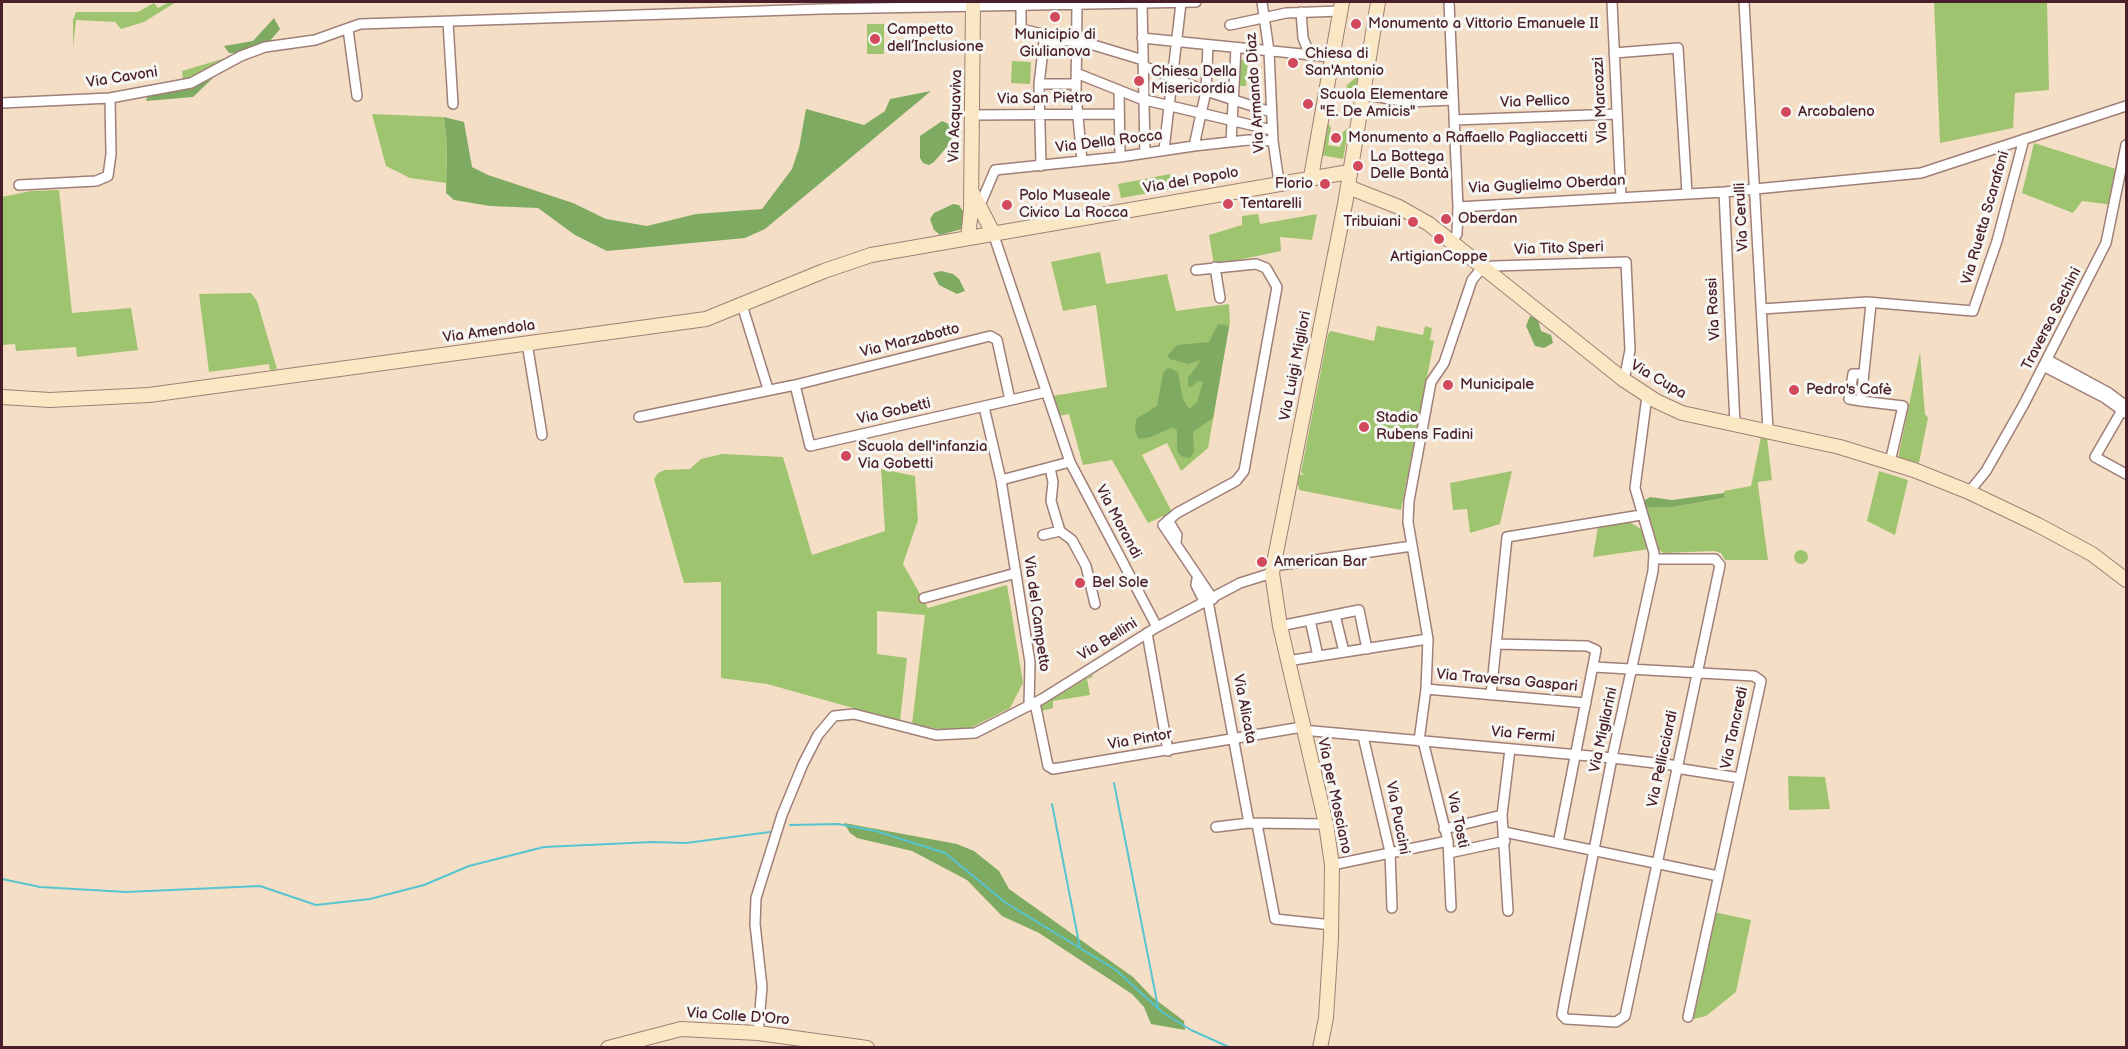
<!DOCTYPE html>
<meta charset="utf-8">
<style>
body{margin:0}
#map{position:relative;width:2128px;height:1049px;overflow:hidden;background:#f4dfc6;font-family:"Balsamiq Sans",sans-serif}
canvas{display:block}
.frame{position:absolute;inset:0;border:3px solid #4a1f2b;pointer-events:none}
</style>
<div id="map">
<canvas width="2128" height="1049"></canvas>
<div class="frame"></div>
</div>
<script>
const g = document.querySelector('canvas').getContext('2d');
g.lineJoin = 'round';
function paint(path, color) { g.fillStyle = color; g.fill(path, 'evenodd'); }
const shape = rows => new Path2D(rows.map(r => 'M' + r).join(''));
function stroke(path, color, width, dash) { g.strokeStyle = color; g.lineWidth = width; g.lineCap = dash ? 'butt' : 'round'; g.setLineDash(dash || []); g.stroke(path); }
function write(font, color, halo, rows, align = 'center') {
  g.font = font + ' "Balsamiq Sans",sans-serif'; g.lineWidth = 6; g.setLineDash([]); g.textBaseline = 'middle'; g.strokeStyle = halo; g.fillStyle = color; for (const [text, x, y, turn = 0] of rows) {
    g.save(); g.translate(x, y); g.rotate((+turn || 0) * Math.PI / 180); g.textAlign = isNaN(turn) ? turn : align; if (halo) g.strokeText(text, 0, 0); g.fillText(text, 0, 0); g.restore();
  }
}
paint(shape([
 [169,2,176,2,144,22,121,29,115,22,76,20,73,47,73,20,76,12,138,12,154,3,158,8],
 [1934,2,2047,2,2049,90,2015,93,2013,128,1940,143],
 [867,24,884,24,884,54,867,54],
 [229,57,201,74,183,80,182,71],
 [1236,60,1248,60,1246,86,1236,86],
 [1012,61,1031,62,1030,84,1011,83],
 [1354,65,1360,67,1355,98,1346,86,1355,78],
 [372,114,444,117,447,144,446,183,410,178,386,166],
 [1327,122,1331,128,1328,145,1340,147,1343,132,1349,127,1343,159,1320,155],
 [2034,143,2119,170,2113,205,2082,201,2073,213,2022,193],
 [1170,174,1172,189,1121,198,1118,184],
 [59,190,72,313,131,308,138,350,77,357,76,347,16,351,15,344,2,345,2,197,31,191],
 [1258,214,1260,224,1317,214,1312,240,1280,237,1281,251,1214,265,1209,235,1242,225,1242,216],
 [1100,252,1106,284,1167,274,1176,311,1229,304,1230,322,1208,448,1181,471,1167,443,1142,455,1172,512,1148,523,1112,460,1083,465,1069,414,1059,416,1052,396,1107,387,1096,305,1063,311,1051,262],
 [251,293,257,301,277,369,270,370,269,364,209,372,199,294],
 [1377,326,1423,335,1425,326,1432,328,1430,340,1434,341,1401,510,1299,490,1298,484,1299,474,1304,475,1301,472,1328,334,1331,331,1374,341],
 [1920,352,1925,414,1928,418,1919,463,1898,458],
 [1761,437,1767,438,1772,480,1758,482,1758,485,1768,560,1725,560,1721,553,1714,551,1664,553,1657,549,1643,508,1673,507,1724,498,1724,491,1751,486],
 [722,454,783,457,812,555,885,531,881,469,915,476,918,520,903,564,928,608,1007,585,1023,683,1010,708,960,733,912,724,925,615,877,611,877,654,907,658,900,721,767,684,721,678,721,582,684,583,654,479,658,473,665,470,690,469,701,459],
 [1512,471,1500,524,1470,533,1467,509,1453,510,1450,483],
 [1879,471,1908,480,1895,535,1867,521],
 [1628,521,1641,529,1650,549,1593,557,1598,526],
 '1794 557a7 7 0 1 1 14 0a7 7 0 1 1-14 0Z',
 [1092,675,1093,677,1087,679,1090,695,1053,701,1053,708,1042,711,1041,706],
 [1788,776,1825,777,1830,809,1789,810],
 [1714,912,1751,920,1736,992,1706,1016,1689,1020]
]), '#9fc46f');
paint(shape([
 [274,18,280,29,270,41,260,48,241,54,229,53,224,46,253,41],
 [213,75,214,77,193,97,146,101,148,94],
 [931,91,765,229,745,238,607,251,575,235,538,208,490,206,454,200,446,193,447,144,444,117,464,122,472,167,488,175,573,203,606,219,647,226,696,214,762,209,792,169,799,148,806,109,864,125,885,111,890,99],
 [942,121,953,126,951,142,934,162,929,165,923,163,920,158,920,136],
 [953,204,959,205,964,213,962,229,940,235,934,230,930,219,934,213],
 [941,271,953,274,959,279,965,291,957,294,939,285,933,273],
 [1530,316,1538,319,1541,331,1551,335,1553,343,1544,348,1535,346,1526,326],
 [1218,324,1229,326,1213,418,1193,432,1194,451,1192,456,1189,458,1181,456,1177,451,1177,431,1173,427,1151,437,1139,439,1135,431,1136,419,1157,406,1163,374,1166,369,1170,368,1178,373,1183,399,1189,409,1197,402,1203,382,1198,381,1191,387,1188,386,1188,378,1201,360,1188,364,1170,359,1167,356,1177,345,1209,342],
 [1724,493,1724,498,1673,507,1643,508,1642,502,1650,497,1672,500],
 [844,823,957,844,974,851,999,871,1009,889,1133,977,1152,997,1184,1021,1185,1030,1151,1024,1144,1007,1132,994,1039,933,1002,916,967,880,912,851,857,838,850,833]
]), '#7faa62');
stroke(shape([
 [1114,783,1158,1007],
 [1052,804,1080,948],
 [790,825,838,824,876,831,945,853,1006,903,1116,970,1162,1012,1191,1030,1231,1048],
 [2,879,40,887,126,892,260,886,316,905,370,899,424,885,469,866,544,847,652,842,686,843,770,832]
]), '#57c4d0', 2);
const street = shape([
 [1142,2,1145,153],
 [1262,2,1269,51,1273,141,1279,182],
 [1449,2,1458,207,1457,234,1452,241],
 [1612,2,1621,197],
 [1744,2,1768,430],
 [1021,5,1021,29,1042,34,1044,42,1077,40,1143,60],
 [1077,5,1076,95,1082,161],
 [1301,12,1303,38,1309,53],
 [448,22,453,104],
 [1230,25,1286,13,1340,11],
 [348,29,357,96],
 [1142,38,1332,57],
 [1614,53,1678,48,1687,193],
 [1143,66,1206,91,1271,112],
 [1076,73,1141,99,1272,130],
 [1039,84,1076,84],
 [1119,90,1120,157],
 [1362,94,1407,102,1453,100],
 [2,103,110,98,191,83,241,56,265,47,315,40,360,24,821,9,1196,2],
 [972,115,1118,114],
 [1454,120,1617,114],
 [1231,142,1236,48],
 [1194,146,1206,91,1208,45],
 [1164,150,1181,3],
 [1041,166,1039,84,1044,42],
 [19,185,96,181,108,176,111,154,110,98],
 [1724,192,1735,424],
 [976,207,980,205,995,170,1120,157,1194,146,1248,140,1273,141],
 [1458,207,1724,192,1921,173,2126,106],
 [993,233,1070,462,1001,480,1030,662,1029,706],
 [1215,267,1220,298],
 [1196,270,1256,264,1266,268,1277,287,1244,471,1236,481,1177,513,1163,525,1213,599],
 [742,305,768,389],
 [1762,309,1867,302,1973,311,1997,241,2024,139],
 [527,343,542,435],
 [2048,360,2109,393,2126,406],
 [2045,367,2105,398,2126,413],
 [1863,374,1853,374,1849,399,1861,401,1871,304],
 [795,385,810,446,1046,392],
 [1647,396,1635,488,1654,553,1653,571,1612,758,1565,998,1562,1015,1566,1019,1616,1022,1625,1016,1720,565,1715,559,1655,559],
 [1861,401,1903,406,1890,462],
 [2125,405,2095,457,2126,474],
 [984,407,1001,480],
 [639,417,795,385,990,336,997,340,1010,400],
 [1070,462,1157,627],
 [1050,468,1053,482,1051,501,1060,531],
 [1969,492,1986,471,2024,404,2106,243,2126,145],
 [1168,520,1177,535,1176,542],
 [1043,535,1060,531,1072,540,1086,566,1095,604],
 [1273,566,1412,546],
 [1197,579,1196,585,1205,603],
 [924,598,1016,573],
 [1208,601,1249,823],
 [1335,615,1344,652],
 [1310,620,1318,656],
 [1280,626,1359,610,1367,649],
 [1147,633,1168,751],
 [1496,644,1587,646,1596,650,1558,843],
 [1287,661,1428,639],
 [1594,667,1754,676,1761,681,1688,1017],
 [1426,689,1586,703],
 [1491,695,1507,537,1641,515],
 [1035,703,1048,766,1053,769,1302,727],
 [1302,730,1612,758,1672,765,1682,769,1740,778],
 [1363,736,1390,852,1392,908],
 [1419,741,1426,689,1428,639,1408,522,1409,501,1431,382,1444,363,1472,280,1482,268,1494,266,1626,262,1630,350,1624,380],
 [1423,741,1448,841,1451,907],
 [1257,824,1275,919,1332,925],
 [1216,827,1249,823,1326,824],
 [1444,829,1502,815],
 [1504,832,1718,876],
 [1449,853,1505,841],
 [1332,865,1448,841],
 [1508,911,1502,815,1510,749],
 [758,1033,762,987,755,924,756,898,782,815,803,764,818,735,834,716,854,714,936,735,975,733,1042,699,1157,627,1240,583,1272,573]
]);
const secondary = shape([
 [1332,57,1367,64],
 [1311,177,1342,2],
 [1348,187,1399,207,1429,224,1624,380,1656,401,1682,413,1840,447,1914,470,1969,492,2038,525,2092,554,2126,580],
 [972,192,993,233],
 [968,238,971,209,973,2],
 [2,397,50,400,149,395,706,319,824,271,871,255,1349,172],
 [608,1048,681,1029,758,1033,867,1048],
 [1320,1048,1326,1018,1331,938,1332,865,1326,824,1280,626,1272,573,1345,204,1378,2]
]);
stroke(street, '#9f7f78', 12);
stroke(secondary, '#9f7f78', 16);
stroke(street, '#fff', 9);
stroke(secondary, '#fae7c3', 14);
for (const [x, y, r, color] of [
 [1055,17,6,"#d1495b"],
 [1356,24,6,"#d1495b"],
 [875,39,6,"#d1495b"],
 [1293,63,6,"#d1495b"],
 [1139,81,6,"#d1495b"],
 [1308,104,6,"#d1495b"],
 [1786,112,6,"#d1495b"],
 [1336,138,6,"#d1495b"],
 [1358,166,6,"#d1495b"],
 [1325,184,6,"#d1495b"],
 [1228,204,6,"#d1495b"],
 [1007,205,6,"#d1495b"],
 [1446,219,6,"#d1495b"],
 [1413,222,6,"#d1495b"],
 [1439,239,6,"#d1495b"],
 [1448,385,6,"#d1495b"],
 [1794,390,6,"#d1495b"],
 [1364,427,6,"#d1495b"],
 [846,456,6,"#d1495b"],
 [1262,562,6,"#d1495b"],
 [1080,583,6,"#d1495b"]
]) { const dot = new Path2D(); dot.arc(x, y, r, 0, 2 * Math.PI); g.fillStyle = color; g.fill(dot); stroke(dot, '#f6f6f2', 2); }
write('15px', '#4a1f2b', '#f6f6f2', [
 ["Monumento a Vittorio Emanuele II",1368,24],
 ["Campetto",887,30],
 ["dell’Inclusione",887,47],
 ["Municipio di",1055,35,"center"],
 ["Giulianova",1055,52,"center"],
 ["Chiesa di",1305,54],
 ["San'Antonio",1305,71],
 ["Chiesa Della",1151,72],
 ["Misericordia",1151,89],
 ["Scuola Elementare",1320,95],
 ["\"E. De Amicis\"",1320,112],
 ["Arcobaleno",1798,112],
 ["Monumento a Raffaello Pagliaccetti",1348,138],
 ["La Bottega",1370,157],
 ["Delle Bontà",1370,174],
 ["Florio",1313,184,"right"],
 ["Polo Museale",1019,196],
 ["Civico La Rocca",1019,213],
 ["Tentarelli",1240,204],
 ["Oberdan",1458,219],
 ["Tribuiani",1401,222,"right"],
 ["ArtigianCoppe",1439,257,"center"],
 ["Municipale",1460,385],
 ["Pedro's Cafè",1806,390],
 ["Stadio",1376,418],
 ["Rubens Fadini",1376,435],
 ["Scuola dell'infanzia",858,447],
 ["Via Gobetti",858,464],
 ["American Bar",1274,562],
 ["Bel Sole",1092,583]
], 'left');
write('15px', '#4a1f2b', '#f6f6f2', [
 ["Via Cavoni",122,78,-9],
 ["Via Armando Diaz",1256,93,-94],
 ["Via San Pietro",1045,99,-1],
 ["Via Marcozzi",1601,100,-93],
 ["Via Pellico",1535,102,-2],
 ["Via Acquaviva",956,116,-88],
 ["Via Della Rocca",1109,142,-7],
 ["Via del Popolo",1191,181,-10],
 ["Via Guglielmo Oberdan",1547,185,-3],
 ["Via Cerulli",1742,217,-93],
 ["Via Ruetta Scarafoni",1986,218,-74],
 ["Via Tito Speri",1559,249,-2],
 ["Via Rossi",1714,309,-93],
 ["Traversa Sechini",2052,319,-63],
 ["Via Amendola",489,332,-8],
 ["Via Marzabotto",910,341,-14],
 ["Via Luigi Migliori",1296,366,-79],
 ["Via Cupa",1658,380,30],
 ["Via Gobetti",894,412,-13],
 ["Via Morandi",1118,522,62],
 ["Via del Campetto",1036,614,82],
 ["Via Bellini",1108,640,-32],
 ["Via Traversa Gaspari",1507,681,5],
 ["Via Alicata",1244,709,79],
 ["Via Tancredi",1735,728,-78],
 ["Via Migliarini",1604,730,-78],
 ["Via Fermi",1523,735,5],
 ["Via Pintor",1140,740,-10],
 ["Via Pellicciardi",1663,759,-78],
 ["Via per Mosciano",1334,796,78],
 ["Via Puccini",1397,818,79],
 ["Via Tosti",1457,820,78],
 ["Via Colle D'Oro",738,1017,4]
]);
</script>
